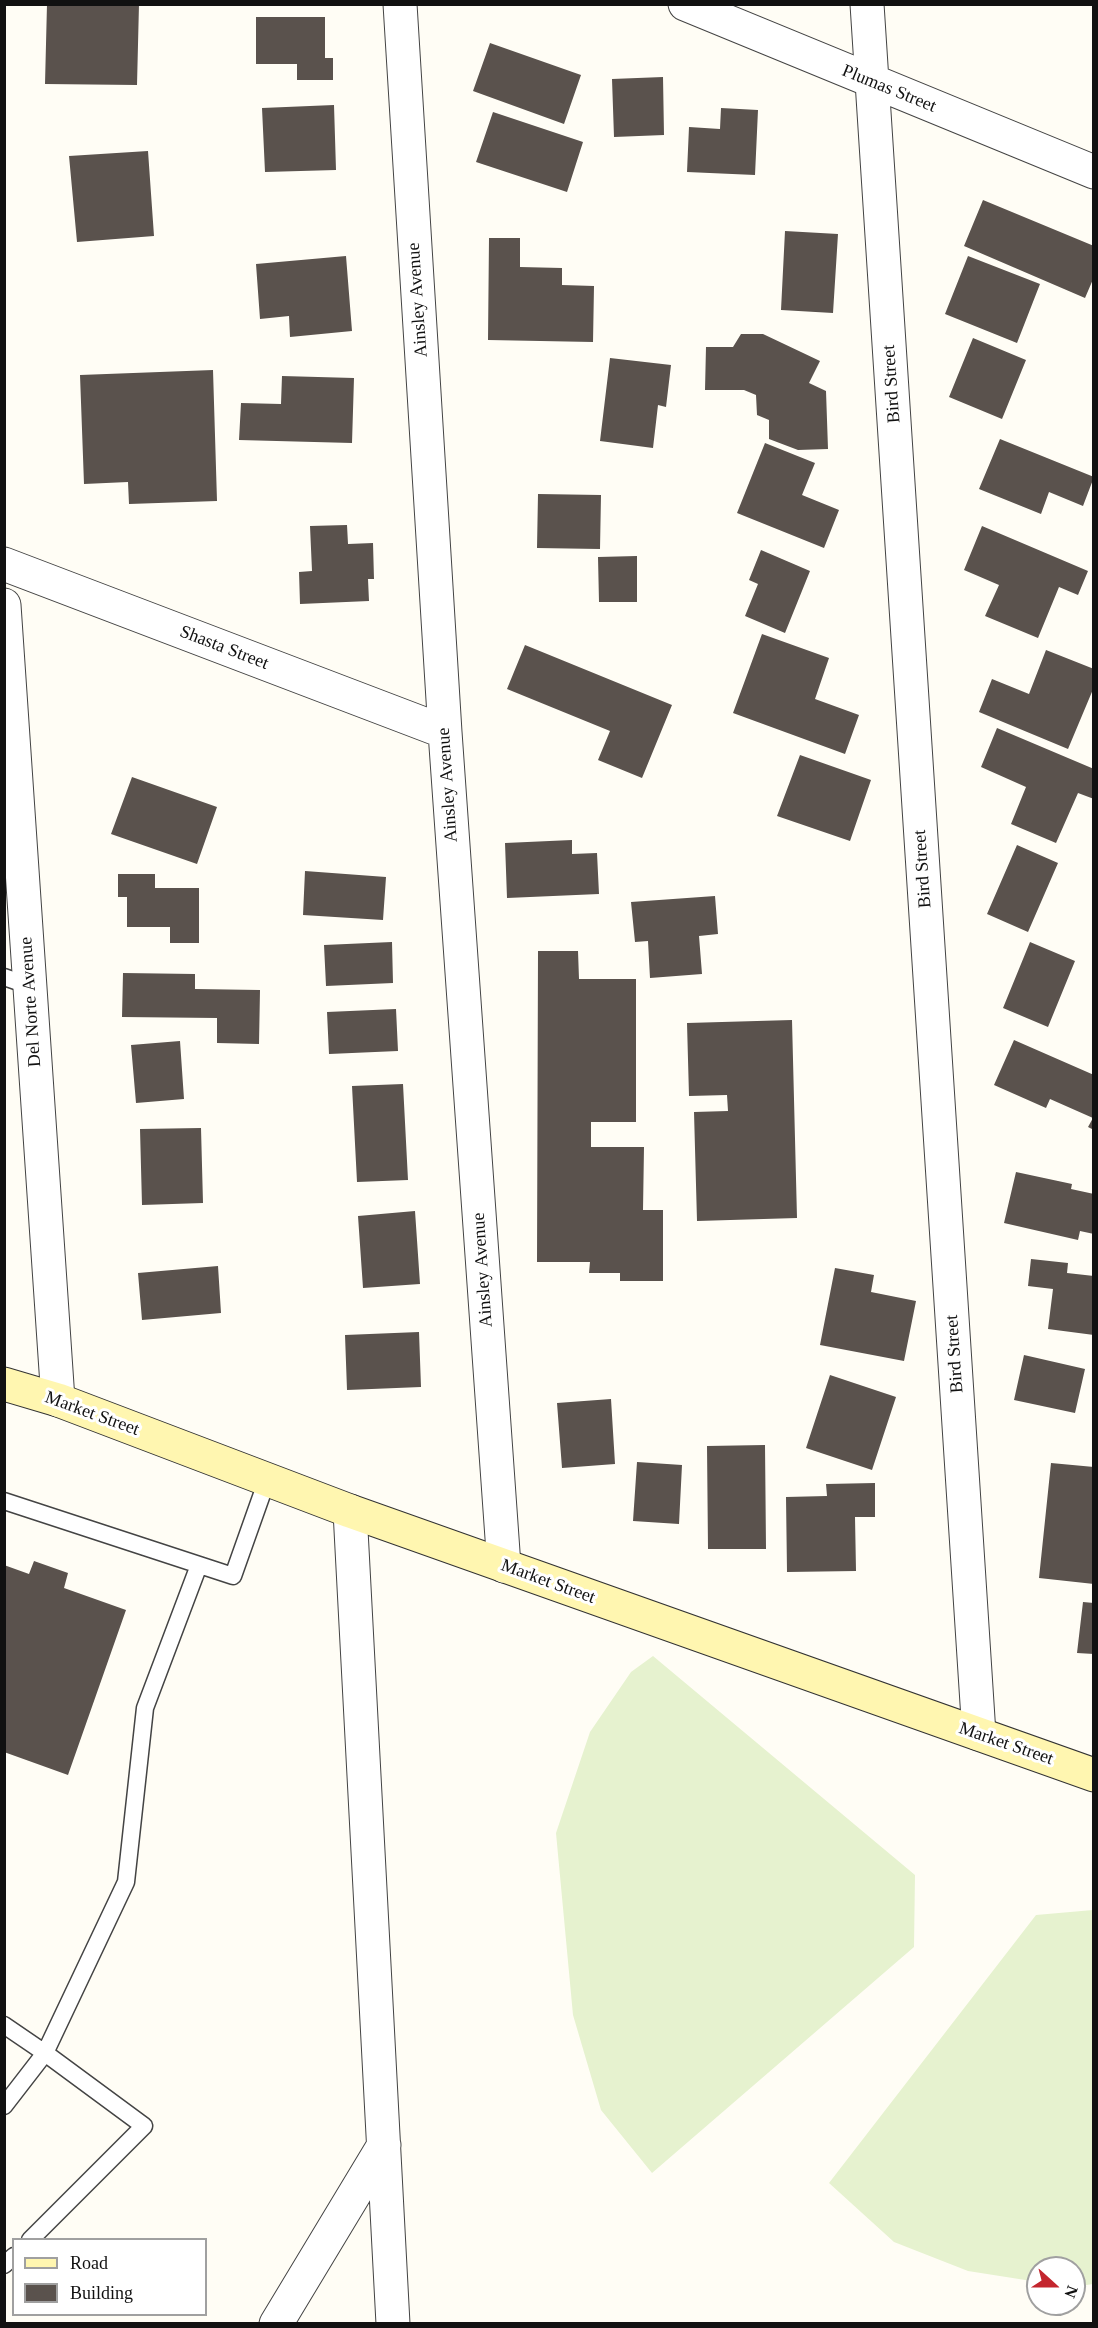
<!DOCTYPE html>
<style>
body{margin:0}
#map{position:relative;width:1098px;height:2328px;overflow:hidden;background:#fffdf5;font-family:"Times New Roman",serif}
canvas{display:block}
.frame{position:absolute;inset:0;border:6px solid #111;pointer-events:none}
.legend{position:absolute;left:12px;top:2238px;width:195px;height:78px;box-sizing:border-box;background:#fff;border:2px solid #a0a0a0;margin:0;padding:8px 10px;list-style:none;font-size:18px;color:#111}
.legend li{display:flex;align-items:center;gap:12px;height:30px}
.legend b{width:30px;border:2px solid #a0a0a0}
.north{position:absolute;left:1026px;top:2256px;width:60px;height:60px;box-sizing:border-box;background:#fff;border:2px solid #a0a0a0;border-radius:50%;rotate:111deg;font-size:16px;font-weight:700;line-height:24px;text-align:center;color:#111}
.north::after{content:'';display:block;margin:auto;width:21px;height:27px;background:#c4262e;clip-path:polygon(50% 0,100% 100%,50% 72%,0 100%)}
</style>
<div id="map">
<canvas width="1098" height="2328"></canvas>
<div class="frame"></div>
<ul class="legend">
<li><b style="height:8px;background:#fff6b0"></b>Road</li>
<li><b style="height:16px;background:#5a524d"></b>Building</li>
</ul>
<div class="north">N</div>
</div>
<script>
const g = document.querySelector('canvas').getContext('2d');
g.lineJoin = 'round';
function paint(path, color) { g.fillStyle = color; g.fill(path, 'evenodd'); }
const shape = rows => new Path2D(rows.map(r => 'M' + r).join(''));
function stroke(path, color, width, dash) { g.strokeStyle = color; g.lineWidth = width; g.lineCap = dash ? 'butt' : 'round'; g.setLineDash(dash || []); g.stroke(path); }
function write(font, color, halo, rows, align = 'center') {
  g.font = font + ' "Times New Roman",serif'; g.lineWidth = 6; g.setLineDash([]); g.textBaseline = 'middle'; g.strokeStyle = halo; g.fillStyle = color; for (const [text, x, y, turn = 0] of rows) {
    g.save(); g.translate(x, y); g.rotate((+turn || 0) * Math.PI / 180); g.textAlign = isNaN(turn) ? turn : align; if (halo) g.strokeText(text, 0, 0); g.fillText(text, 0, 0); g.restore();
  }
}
paint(shape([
 [653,1656,915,1875,914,1947,652,2173,601,2110,573,2015,556,1833,590,1732,631,1672],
 [1093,1910,1093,2284,1074,2287,1074,2268,1038,2268,1038,2282,968,2271,894,2242,829,2183,1036,1915]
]), '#e6f2cf');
paint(shape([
 [47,4,139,4,137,85,45,84],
 [256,17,325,17,325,58,333,58,333,80,297,80,297,64,256,64],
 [490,43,581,75,564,124,473,91],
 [663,77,664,135,614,137,612,79],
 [334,105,336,170,265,172,262,108],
 [721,108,758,110,755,175,687,172,689,127,720,129],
 [493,112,583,142,567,192,476,162],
 [148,151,154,236,77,242,69,156],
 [983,200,1094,246,1094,277,1085,298,964,246],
 [785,231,838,234,833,313,781,310],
 [489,238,520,238,520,267,562,268,562,285,594,286,593,342,488,340],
 [346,256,352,331,290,337,289,316,260,319,256,264],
 [968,256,1040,284,1017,343,945,314],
 [741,334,763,334,820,361,809,383,826,391,828,449,798,450,769,439,769,420,757,415,756,395,744,390,705,390,706,347,733,347],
 [973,338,1026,360,1002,419,949,397],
 [610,358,671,365,666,407,658,405,653,448,600,441],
 [213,370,217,501,129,504,128,482,84,484,80,375],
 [282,376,354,378,352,443,239,440,241,403,281,404],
 [1000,439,1094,477,1083,506,1049,492,1041,514,979,489],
 [765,443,815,463,802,495,839,510,824,548,737,513],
 [538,494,601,495,600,549,537,548],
 [347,525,348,544,373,543,374,579,368,579,369,601,300,604,299,572,312,571,310,526],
 [982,526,1088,571,1078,595,1059,587,1038,638,985,616,999,585,964,570],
 [761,550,810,571,785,633,745,616,758,584,749,580],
 [637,556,637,602,599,602,598,557],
 [762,634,829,658,815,699,859,715,845,754,733,713],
 [525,645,672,705,642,778,598,760,610,731,507,689],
 [1046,650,1094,669,1094,687,1068,749,979,712,992,679,1029,694],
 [997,728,1094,769,1094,799,1078,793,1056,843,1011,824,1026,787,981,767],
 [800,755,871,780,850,841,777,816],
 [132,777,217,807,197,864,111,834],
 [572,840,572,854,597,853,599,894,507,898,505,843],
 [1017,845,1058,863,1028,932,987,914],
 [305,871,386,877,383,920,303,915],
 [118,874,155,874,155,888,199,888,199,943,170,943,170,927,127,927,127,897,118,897],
 [715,896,718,934,699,936,702,974,650,978,648,941,635,942,631,902],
 [392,942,393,983,326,986,324,945],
 [1030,942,1075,961,1048,1027,1003,1008],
 [538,951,578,951,579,979,636,979,636,1122,591,1122,591,1147,644,1147,643,1210,663,1210,663,1281,620,1281,620,1273,589,1273,590,1262,537,1262],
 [123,973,195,974,195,989,260,990,259,1044,217,1043,217,1018,122,1017],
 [396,1009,398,1051,329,1054,327,1012],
 [792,1020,797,1218,697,1221,694,1112,728,1111,727,1095,689,1096,687,1023],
 [1014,1040,1094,1075,1094,1130,1088,1127,1093,1118,1050,1099,1046,1108,994,1085],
 [180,1041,184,1099,136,1103,131,1045],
 [403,1084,408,1180,357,1182,352,1086],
 [201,1128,203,1203,142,1205,140,1129],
 [1016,1172,1072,1184,1071,1189,1094,1194,1094,1234,1080,1231,1078,1240,1004,1223],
 [415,1211,420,1284,363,1288,358,1216],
 [1031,1259,1068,1263,1067,1273,1094,1276,1094,1335,1048,1329,1053,1289,1028,1286],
 [218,1266,221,1313,142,1320,138,1273],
 [835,1268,874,1275,871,1292,916,1301,904,1361,820,1345],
 [419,1332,421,1387,347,1390,345,1335],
 [1024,1355,1085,1369,1075,1413,1014,1400],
 [830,1375,896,1397,872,1470,806,1448],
 [611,1399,615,1464,562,1468,557,1403],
 [765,1445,766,1549,708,1549,707,1446],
 [637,1462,682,1465,679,1524,633,1521],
 [1051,1463,1094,1467,1094,1584,1039,1578],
 [875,1483,875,1517,855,1517,856,1571,787,1572,786,1497,827,1496,826,1484],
 [34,1561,68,1573,64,1588,126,1610,68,1775,4,1752,4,1565,29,1574],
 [1083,1602,1094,1603,1094,1654,1077,1653]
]), '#5a524d');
const lane = shape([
 [4,977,30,986],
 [4,1501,233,1576,267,1480],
 [4,2025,45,2053,126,1882,145,1708,199,1565],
 [4,2106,45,2053,144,2126,30,2240],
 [4,2265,14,2256]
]);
const street = shape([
 [400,4,445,732,504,1566],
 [685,4,1094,172],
 [867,4,979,1734],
 [4,564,445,732],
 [4,605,58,1400],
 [350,1511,393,2324],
 [276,2324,384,2145]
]);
const secondary = shape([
 [4,1384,58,1400,350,1511,1094,1775]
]);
stroke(lane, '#444', 19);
stroke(street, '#444', 35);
stroke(secondary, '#333', 35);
stroke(lane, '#fff', 16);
stroke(street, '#fff', 33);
stroke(secondary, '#fff6b0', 33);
write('18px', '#111', '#fff', [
 ["Plumas Street",889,89,22],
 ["Ainsley Avenue",418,300,-94],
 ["Bird Street",892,384,-94],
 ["Shasta Street",224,648,21],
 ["Ainsley Avenue",448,785,-94],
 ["Bird Street",923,869,-94],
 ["Del Norte Avenue",31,1002,-94],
 ["Ainsley Avenue",483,1270,-94],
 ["Bird Street",955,1354,-94],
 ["Market Street",92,1414,20],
 ["Market Street",548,1582,20],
 ["Market Street",1006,1744,19]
]);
</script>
